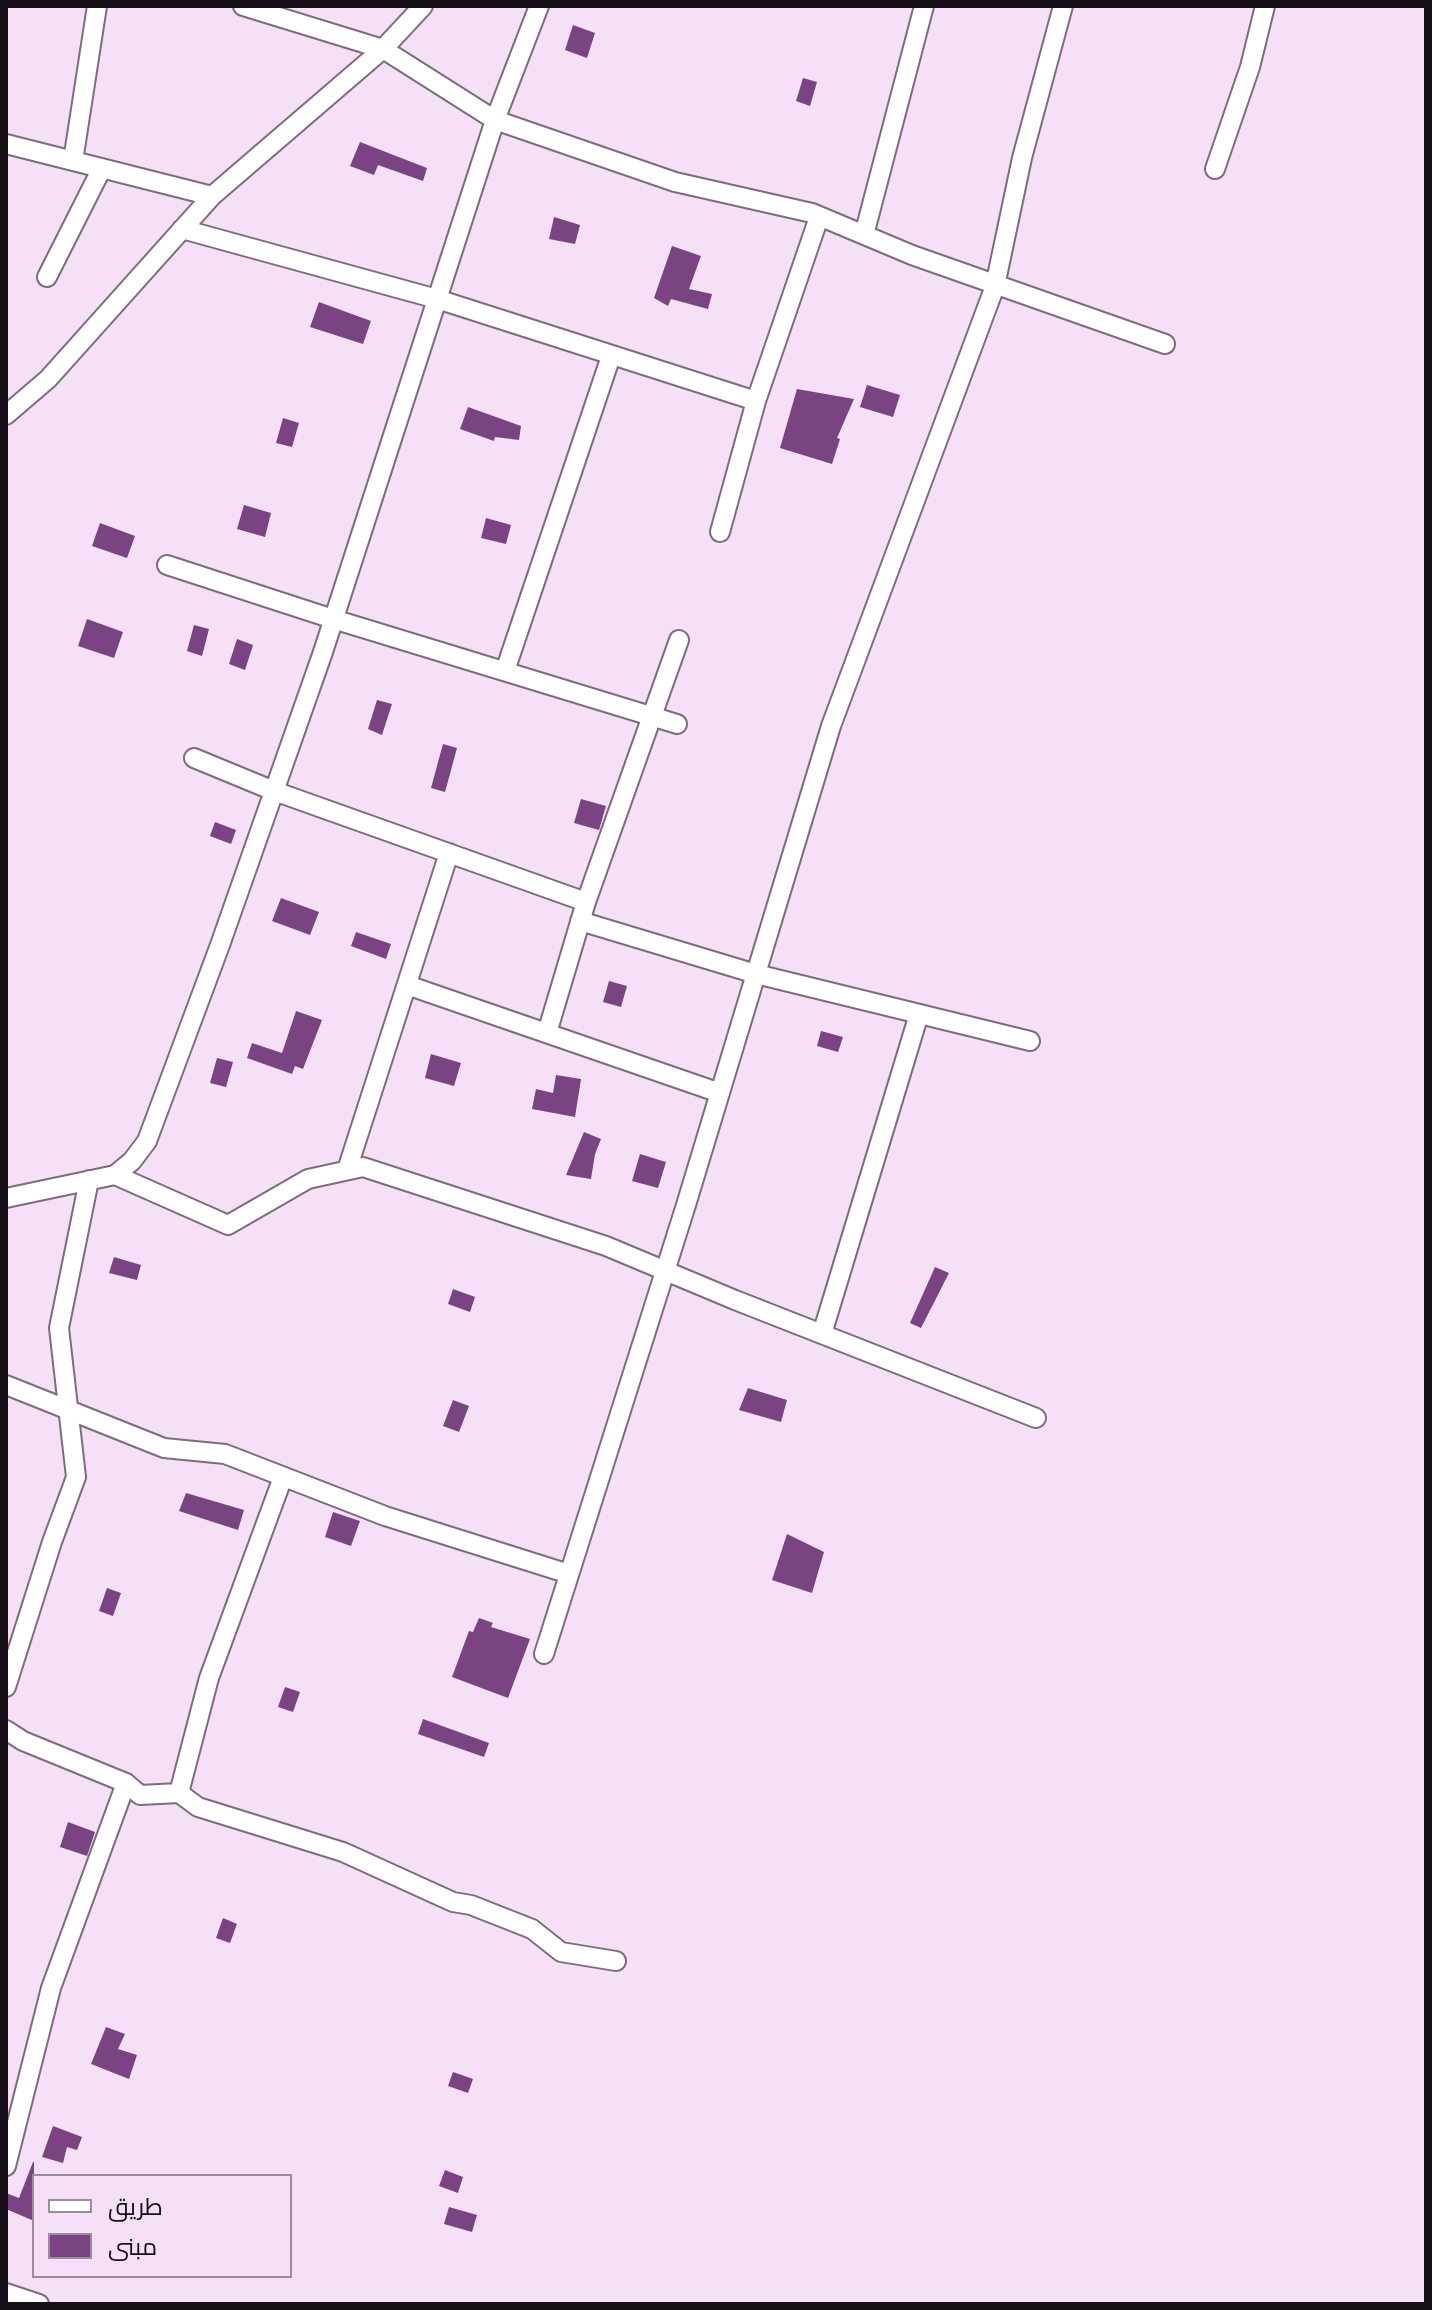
<!DOCTYPE html>
<meta charset="utf-8">
<style>
body{margin:0}
#map{position:relative;width:1432px;height:2310px;overflow:hidden;background:#f6e0f8;font-family:Raleway,Cairo,sans-serif}
canvas{display:block}
.frame{position:absolute;inset:0;border:8px solid #150e16;pointer-events:none}
.legend{position:absolute;left:32px;top:2174px;width:260px;height:104px;box-sizing:border-box;background:#f6e0f8;border:2px solid #9c8c9e;margin:0;padding:10px 14px;list-style:none;font-size:24px;color:#150e16}
.legend li{display:flex;align-items:center;gap:16px;height:40px}
.legend b{width:40px;border:2px solid #9c8c9e}
</style>
<div id="map">
<canvas width="1432" height="2310"></canvas>
<div class="frame"></div>
<ul class="legend">
<li><b style="height:10px;background:#fff"></b>طريق</li>
<li><b style="height:22px;background:#7a4381"></b>مبنى</li>
</ul>
</div>
<script>
const g = document.querySelector('canvas').getContext('2d');
g.lineJoin = 'round';
function paint(path, color) { g.fillStyle = color; g.fill(path, 'evenodd'); }
const shape = rows => new Path2D(rows.map(r => 'M' + r).join(''));
function stroke(path, color, width, dash) { g.strokeStyle = color; g.lineWidth = width; g.lineCap = dash ? 'butt' : 'round'; g.setLineDash(dash || []); g.stroke(path); }
paint(shape([
 [573,25,595,33,587,58,565,50],
 [803,78,817,82,810,106,796,101],
 [360,142,427,168,423,181,378,165,374,175,350,166],
 [554,217,580,225,575,244,549,239],
 [672,246,701,256,689,289,712,294,708,309,671,299,668,306,654,298],
 [319,302,371,321,363,344,310,327],
 [867,385,900,395,893,417,860,407],
 [797,389,854,399,837,438,840,439,832,464,780,448],
 [468,407,521,426,519,440,495,437,494,441,460,429],
 [283,418,299,423,292,447,276,443],
 [244,505,271,513,265,537,237,529],
 [486,518,511,525,506,544,481,538],
 [100,523,135,536,127,558,92,546],
 [87,619,123,632,114,658,78,646],
 [194,625,209,629,202,656,187,651],
 [237,639,253,645,245,670,229,664],
 [377,700,392,704,382,735,368,729],
 [443,744,457,748,445,792,431,788],
 [581,799,606,806,599,830,574,823],
 [215,822,236,830,231,844,210,836],
 [281,898,319,912,310,935,272,921],
 [356,932,391,944,386,959,351,946],
 [609,981,627,986,621,1007,603,1002],
 [296,1011,322,1020,303,1069,295,1066,292,1074,247,1058,252,1043,282,1053],
 [821,1031,843,1037,838,1052,817,1046],
 [431,1054,461,1063,454,1086,425,1078],
 [217,1058,233,1062,226,1087,210,1083],
 [556,1075,581,1079,575,1117,532,1109,536,1089,553,1093],
 [584,1132,601,1139,595,1154,591,1179,566,1175],
 [640,1154,666,1162,658,1188,632,1181],
 [114,1257,141,1265,137,1280,109,1273],
 [935,1267,949,1273,921,1328,910,1323],
 [453,1289,475,1297,470,1312,448,1304],
 [748,1388,787,1400,781,1422,739,1410],
 [453,1400,469,1406,459,1432,443,1426],
 [186,1493,244,1510,238,1530,179,1511],
 [333,1512,360,1521,351,1546,325,1537],
 [787,1534,824,1552,812,1593,772,1580],
 [107,1588,121,1593,113,1616,99,1611],
 [479,1618,493,1623,491,1627,530,1639,508,1698,452,1677,469,1631,473,1632],
 [285,1687,300,1692,293,1712,278,1707],
 [423,1719,489,1743,484,1757,418,1734],
 [68,1822,95,1832,87,1856,60,1847],
 [223,1918,237,1924,230,1943,216,1938],
 [106,2027,125,2034,118,2049,137,2055,129,2079,91,2064],
 [453,2072,473,2079,468,2093,448,2086],
 [53,2126,82,2137,77,2150,67,2147,63,2163,42,2157],
 [33,2162,34,2162,34,2221,6,2209,6,2193,19,2198],
 [445,2170,463,2177,458,2193,439,2186],
 [449,2207,477,2215,472,2232,444,2224]
]), '#7a4381');
const minor = shape([
 [243,6,383,49,495,120,675,182,812,213,912,255,1165,344],
 [6,144,212,196,383,49,423,6],
 [73,161,97,6],
 [1215,169,1250,67,1265,6],
 [182,229,437,299,756,401],
 [864,235,924,6],
 [47,277,102,168],
 [6,415,48,379,212,196],
 [720,532,756,401,819,217],
 [167,565,333,619,677,724],
 [505,671,611,356],
 [194,758,274,791,586,902],
 [580,921,756,974,1030,1041],
 [407,985,720,1093],
 [547,1033,586,902,679,640],
 [347,1170,449,853],
 [115,1175,228,1225,308,1179,363,1167,606,1246,735,1300,1036,1418],
 [6,1198,115,1175,132,1161,147,1141,220,945,323,652,495,120,539,6],
 [822,1334,919,1014],
 [6,1385,164,1448,225,1454,385,1516,569,1574],
 [544,1654,686,1205,831,726,995,286,1022,158,1063,6],
 [6,1687,52,1542,76,1477,59,1328,89,1180],
 [6,1730,23,1741,126,1783,140,1795,179,1793,198,1807,343,1852,453,1902,471,1905,532,1929,561,1952,616,1961],
 [179,1793,209,1678,283,1477],
 [6,2166,51,1988,126,1783],
 [6,2293,39,2304]
]);
stroke(minor, '#7e6b80', 22);
stroke(minor, '#fff', 18);
</script>
